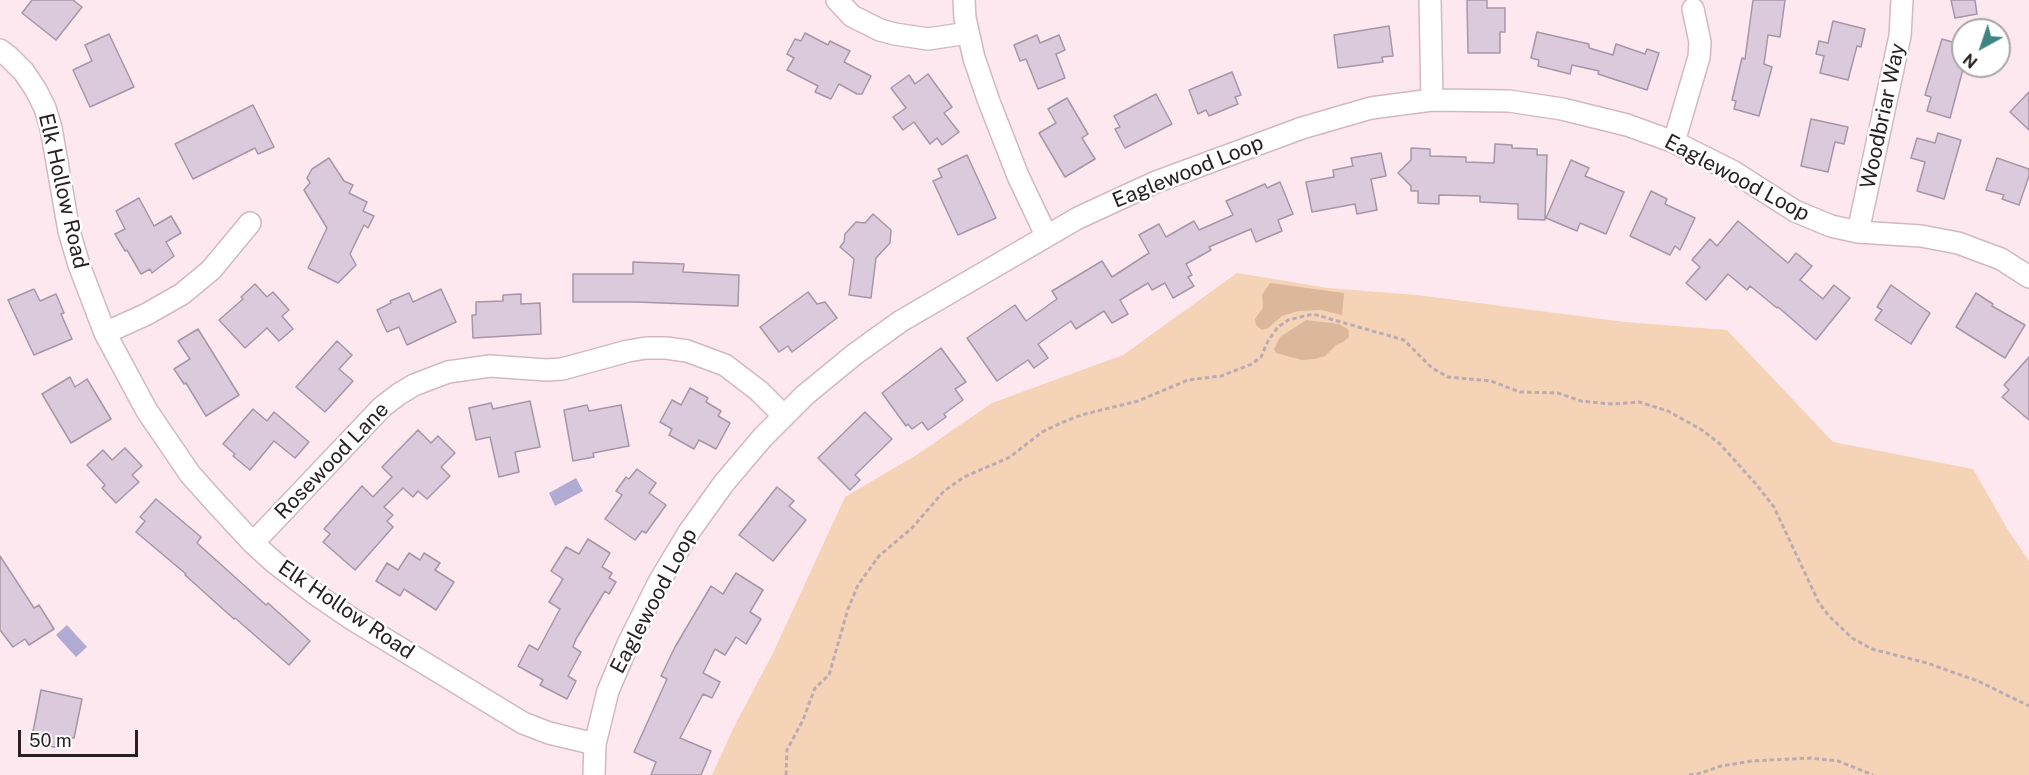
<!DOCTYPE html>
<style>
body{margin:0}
#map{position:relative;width:2029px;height:775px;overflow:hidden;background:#fde8ef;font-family:"Public Sans",sans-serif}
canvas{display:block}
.north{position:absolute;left:1951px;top:18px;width:60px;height:60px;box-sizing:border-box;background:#fff;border:2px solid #a9a6a7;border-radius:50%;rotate:220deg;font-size:16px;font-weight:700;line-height:24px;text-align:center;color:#292023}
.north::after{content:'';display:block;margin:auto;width:21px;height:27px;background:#3d8583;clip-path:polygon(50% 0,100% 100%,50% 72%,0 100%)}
.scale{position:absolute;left:18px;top:730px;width:120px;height:27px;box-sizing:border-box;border:3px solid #292023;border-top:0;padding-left:8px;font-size:18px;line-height:21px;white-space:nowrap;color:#292023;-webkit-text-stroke:4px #fff;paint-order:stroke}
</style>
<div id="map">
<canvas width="2029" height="775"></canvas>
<div class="north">N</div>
<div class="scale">50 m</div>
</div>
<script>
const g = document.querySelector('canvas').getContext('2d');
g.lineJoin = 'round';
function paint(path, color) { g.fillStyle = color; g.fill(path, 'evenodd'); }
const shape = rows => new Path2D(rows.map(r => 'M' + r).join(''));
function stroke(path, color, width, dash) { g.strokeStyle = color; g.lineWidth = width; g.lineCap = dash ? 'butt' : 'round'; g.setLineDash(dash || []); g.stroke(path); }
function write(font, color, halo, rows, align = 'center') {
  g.font = font + ' "Public Sans",sans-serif'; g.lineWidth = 5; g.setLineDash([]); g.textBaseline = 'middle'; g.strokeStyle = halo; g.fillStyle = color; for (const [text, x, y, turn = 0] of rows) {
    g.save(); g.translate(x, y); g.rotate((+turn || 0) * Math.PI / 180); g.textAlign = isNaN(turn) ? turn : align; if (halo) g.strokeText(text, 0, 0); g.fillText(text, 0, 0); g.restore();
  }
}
paint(shape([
 [1237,273,1328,288,1417,295,1625,322,1727,330,1833,442,1973,469,2008,530,2029,561,2029,775,712,775,735,725,773,653,845,497,918,454,992,403,1123,355]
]), '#f5d3b7');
paint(shape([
 [1270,283,1344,293,1342,315,1321,310,1298,311,1282,316,1268,328,1262,330,1256,325,1255,319,1263,308,1262,295],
 [1306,320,1339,324,1348,329,1349,337,1343,342,1336,345,1325,356,1315,359,1302,360,1276,353,1274,349,1280,337]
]), '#dbb79b');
paint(shape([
 [576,478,583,491,555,506,549,493],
 [67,625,87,647,76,657,56,635]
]), '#b0abd3');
const building = shape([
 [32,0,73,0,82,7,56,40,22,13,32,0],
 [1467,0,1487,0,1487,8,1505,8,1505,32,1500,32,1500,53,1468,53,1467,0],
 [1753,0,1785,0,1780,37,1768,35,1764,64,1772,67,1759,116,1734,109,1736,101,1732,100,1742,58,1745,59,1753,0],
 [1951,0,1975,0,1977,14,1955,18,1951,0],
 [1833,21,1865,29,1861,47,1857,46,1848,80,1820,73,1824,56,1816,54,1819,41,1828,43,1833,21],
 [1389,26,1393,56,1382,57,1383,62,1338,68,1334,35,1389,26],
 [1537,32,1589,44,1589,48,1613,55,1616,44,1645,54,1647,49,1659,53,1647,90,1598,74,1599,71,1572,65,1570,74,1538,66,1539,60,1531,58,1537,32],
 [805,33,828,45,830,41,850,51,844,62,871,76,862,94,857,94,839,84,831,99,815,92,818,86,787,70,794,58,787,54,795,39,801,41,805,33],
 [109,34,134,87,90,107,73,70,92,61,85,45,109,34],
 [1037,35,1040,43,1059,35,1065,50,1056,54,1065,78,1038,89,1026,59,1020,61,1014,45,1037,35],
 [1942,39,1963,45,1963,69,1950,118,1927,111,1931,97,1925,95,1942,39],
 [1232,72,1241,95,1235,97,1238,104,1209,116,1206,110,1198,114,1189,90,1232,72],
 [928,74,952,107,944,113,959,132,942,145,937,138,930,144,914,122,903,130,893,117,906,108,891,88,909,75,915,84,928,74],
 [2029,92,2029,130,2010,112,2029,92],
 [1156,94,1172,124,1125,148,1115,129,1120,127,1114,116,1156,94],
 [1067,98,1088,134,1082,138,1095,159,1065,177,1039,133,1056,123,1048,109,1067,98],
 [253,105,274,147,258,154,255,148,193,179,175,144,253,105],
 [1811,119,1848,127,1844,144,1835,142,1828,172,1801,166,1811,119],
 [1938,133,1961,140,1944,199,1917,191,1925,162,1911,158,1917,138,1935,143,1938,133],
 [1495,144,1512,145,1512,148,1537,149,1537,155,1547,155,1545,220,1518,219,1518,204,1480,202,1480,196,1439,195,1439,204,1418,203,1418,191,1411,191,1411,186,1398,173,1411,160,1411,148,1430,149,1430,156,1466,157,1466,162,1494,163,1495,144],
 [1381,153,1386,176,1371,179,1377,210,1357,214,1355,204,1312,212,1306,182,1334,177,1333,170,1353,166,1351,158,1381,153],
 [967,155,996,218,958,235,933,181,942,177,938,169,967,155],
 [329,158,344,181,353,185,349,193,367,202,363,211,374,216,368,228,364,225,350,254,356,265,338,283,308,268,327,228,304,190,310,183,307,178,312,169,329,158],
 [1997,158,2029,169,2029,176,2019,205,2002,199,2004,195,1986,190,1997,158],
 [1571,160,1589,168,1585,176,1624,192,1606,234,1580,223,1577,231,1546,218,1571,160],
 [1280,182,1293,214,1278,220,1282,231,1256,242,1251,229,1209,247,1211,250,1186,264,1192,275,1188,277,1194,286,1173,298,1165,283,1152,290,1148,283,1120,300,1128,314,1112,323,1104,311,1076,329,1071,321,1038,344,1048,358,1034,368,1028,360,997,381,967,338,1015,305,1026,321,1057,299,1052,291,1102,261,1112,277,1149,253,1139,235,1159,224,1166,237,1194,221,1199,230,1233,215,1226,201,1265,184,1267,188,1280,182],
 [1651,191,1667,199,1665,204,1695,218,1680,250,1675,246,1670,255,1630,236,1651,191],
 [139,198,154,226,171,216,181,233,166,242,174,256,152,273,150,269,141,274,127,250,125,251,115,234,125,229,116,211,139,198],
 [873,214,891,230,890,243,876,258,871,298,849,295,854,259,840,247,844,242,845,234,856,222,865,223,873,214],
 [1738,221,1788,263,1796,253,1812,266,1800,280,1823,299,1834,285,1850,298,1816,340,1778,307,1777,308,1750,286,1747,290,1728,274,1706,300,1686,283,1700,267,1692,260,1710,239,1717,246,1738,221],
 [633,262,684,264,683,272,739,275,738,306,637,302,573,302,573,274,633,274,633,262],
 [255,284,267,297,273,292,289,310,282,316,293,329,279,341,267,328,245,348,219,320,243,299,241,297,255,284],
 [1891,285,1930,313,1911,344,1875,320,1882,310,1877,307,1891,285],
 [34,289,40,301,56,294,64,313,61,314,72,339,34,355,8,300,34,289],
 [441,289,456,322,407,345,399,327,387,332,377,310,391,303,390,301,409,293,413,302,441,289],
 [808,292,817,304,825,302,837,318,792,352,788,346,779,352,760,327,808,292],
 [1976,293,1993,304,1992,306,2025,325,2005,358,1956,327,1976,293],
 [521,294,521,304,540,303,541,334,473,338,472,315,476,315,476,302,503,301,503,295,521,294],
 [198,329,239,395,206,416,186,383,184,384,174,369,190,359,178,341,198,329],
 [337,341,352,355,339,369,353,381,325,412,296,387,337,341],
 [941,348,966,382,955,389,963,400,944,414,946,417,928,430,922,422,912,429,908,424,906,426,882,393,941,348],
 [2029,357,2029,420,2002,397,2009,390,2004,385,2029,357],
 [70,377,75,387,87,379,111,419,71,443,42,394,70,377],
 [690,388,708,398,706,402,721,411,718,416,730,423,716,449,699,440,694,449,669,435,672,429,660,422,672,400,681,405,690,388],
 [530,401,540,447,515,452,519,472,499,477,490,437,476,440,469,408,491,403,493,409,530,401],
 [587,405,589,411,621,405,629,446,593,453,594,457,573,461,564,410,587,405],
 [253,409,267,421,274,412,309,442,295,458,274,441,250,470,233,456,235,454,223,444,253,409],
 [865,412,892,439,855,475,860,480,850,490,818,458,865,412],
 [418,430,431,443,438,436,455,453,441,467,450,476,427,499,418,491,413,497,403,488,384,507,393,515,387,521,393,527,355,570,323,542,330,534,324,529,362,486,373,497,392,477,382,467,418,430],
 [125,448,142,466,132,475,139,482,116,503,102,488,105,485,87,465,103,450,112,460,125,448],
 [637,469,656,483,649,493,666,505,646,533,642,531,635,540,605,519,622,495,616,491,626,477,629,479,637,469],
 [777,487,794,501,789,506,806,520,773,561,739,535,777,487],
 [156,499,201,537,197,543,266,605,268,603,310,641,289,665,235,618,234,619,185,575,186,574,136,532,145,521,140,517,156,499],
 [588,539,610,553,602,567,612,573,609,578,616,582,609,594,605,591,576,639,573,647,581,652,568,676,576,681,567,699,540,685,543,680,518,666,529,645,538,650,560,609,549,602,563,579,551,571,566,547,579,554,588,539],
 [409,553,420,560,424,553,440,563,435,570,454,582,436,610,404,589,400,596,376,581,387,563,398,570,409,553],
 [0,556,34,608,39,605,54,629,29,645,25,639,13,647,0,630,0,556],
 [736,573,763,590,750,612,761,619,746,644,736,637,725,655,715,649,703,673,720,682,712,698,703,694,680,738,711,751,701,775,651,775,656,762,634,752,667,679,661,676,675,647,711,586,723,594,736,573],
 [41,690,82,699,74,738,61,736,58,748,31,742,41,690]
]);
paint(building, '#dacadc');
stroke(building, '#a696a7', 1.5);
const minor = shape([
 [837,0,852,16,880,30,895,34,928,39,968,33],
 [964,0,965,18,974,58,988,99,1018,176,1046,235],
 [1430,0,1432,100],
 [0,50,9,57,24,72,36,90,45,108,51,128,69,231,79,265,105,333,147,411,190,474,215,502,253,543,275,563,314,593,352,619,523,723,549,733,595,744],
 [1674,142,1699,57,1700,42,1693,9],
 [1858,232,1900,36,1902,0],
 [105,333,147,314,182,294,211,270,250,223],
 [253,543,382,407,399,394,414,385,448,372,490,366,546,370,562,369,628,351,646,348,666,348,687,351,725,365,759,391,784,416],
 [594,775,595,744,608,691,628,644,659,582,689,532,724,483,763,437,805,395,855,354,901,321,1078,218,1156,182,1302,128,1371,108,1432,100,1509,101,1562,109,1627,125,1674,142,1734,172,1795,211,1831,226,1858,232,1921,236,1958,243,2001,259,2029,277]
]);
stroke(minor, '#d2b8c1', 24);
stroke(shape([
 [786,775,787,750,803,720,815,688,829,675,848,609,858,585,879,556,912,528,944,491,964,477,1010,457,1042,432,1061,423,1081,415,1138,401,1188,380,1221,376,1252,364,1261,357,1268,341,1278,327,1288,320,1313,314,1404,340,1432,368,1448,377,1491,381,1520,392,1558,393,1581,401,1599,403,1613,404,1639,402,1668,411,1702,430,1720,444,1755,483,1774,507,1819,603,1829,616,1852,638,1872,649,1927,663,1978,681,2029,706],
 [1689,775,1698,774,1721,766,1752,761,1811,758,1838,761,1873,775]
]), '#bcabb1', 3, [4.5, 3]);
stroke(minor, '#fff', 21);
write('21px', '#292023', '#fff', [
 ["Woodbriar Way",1883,116,-78],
 ["Eaglewood Loop",1188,172,-22],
 ["Eaglewood Loop",1737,178,28],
 ["Elk Hollow Road",63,191,77],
 ["Rosewood Lane",332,461,-46],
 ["Eaglewood Loop",654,601,-62],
 ["Elk Hollow Road",346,610,34]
]);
</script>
